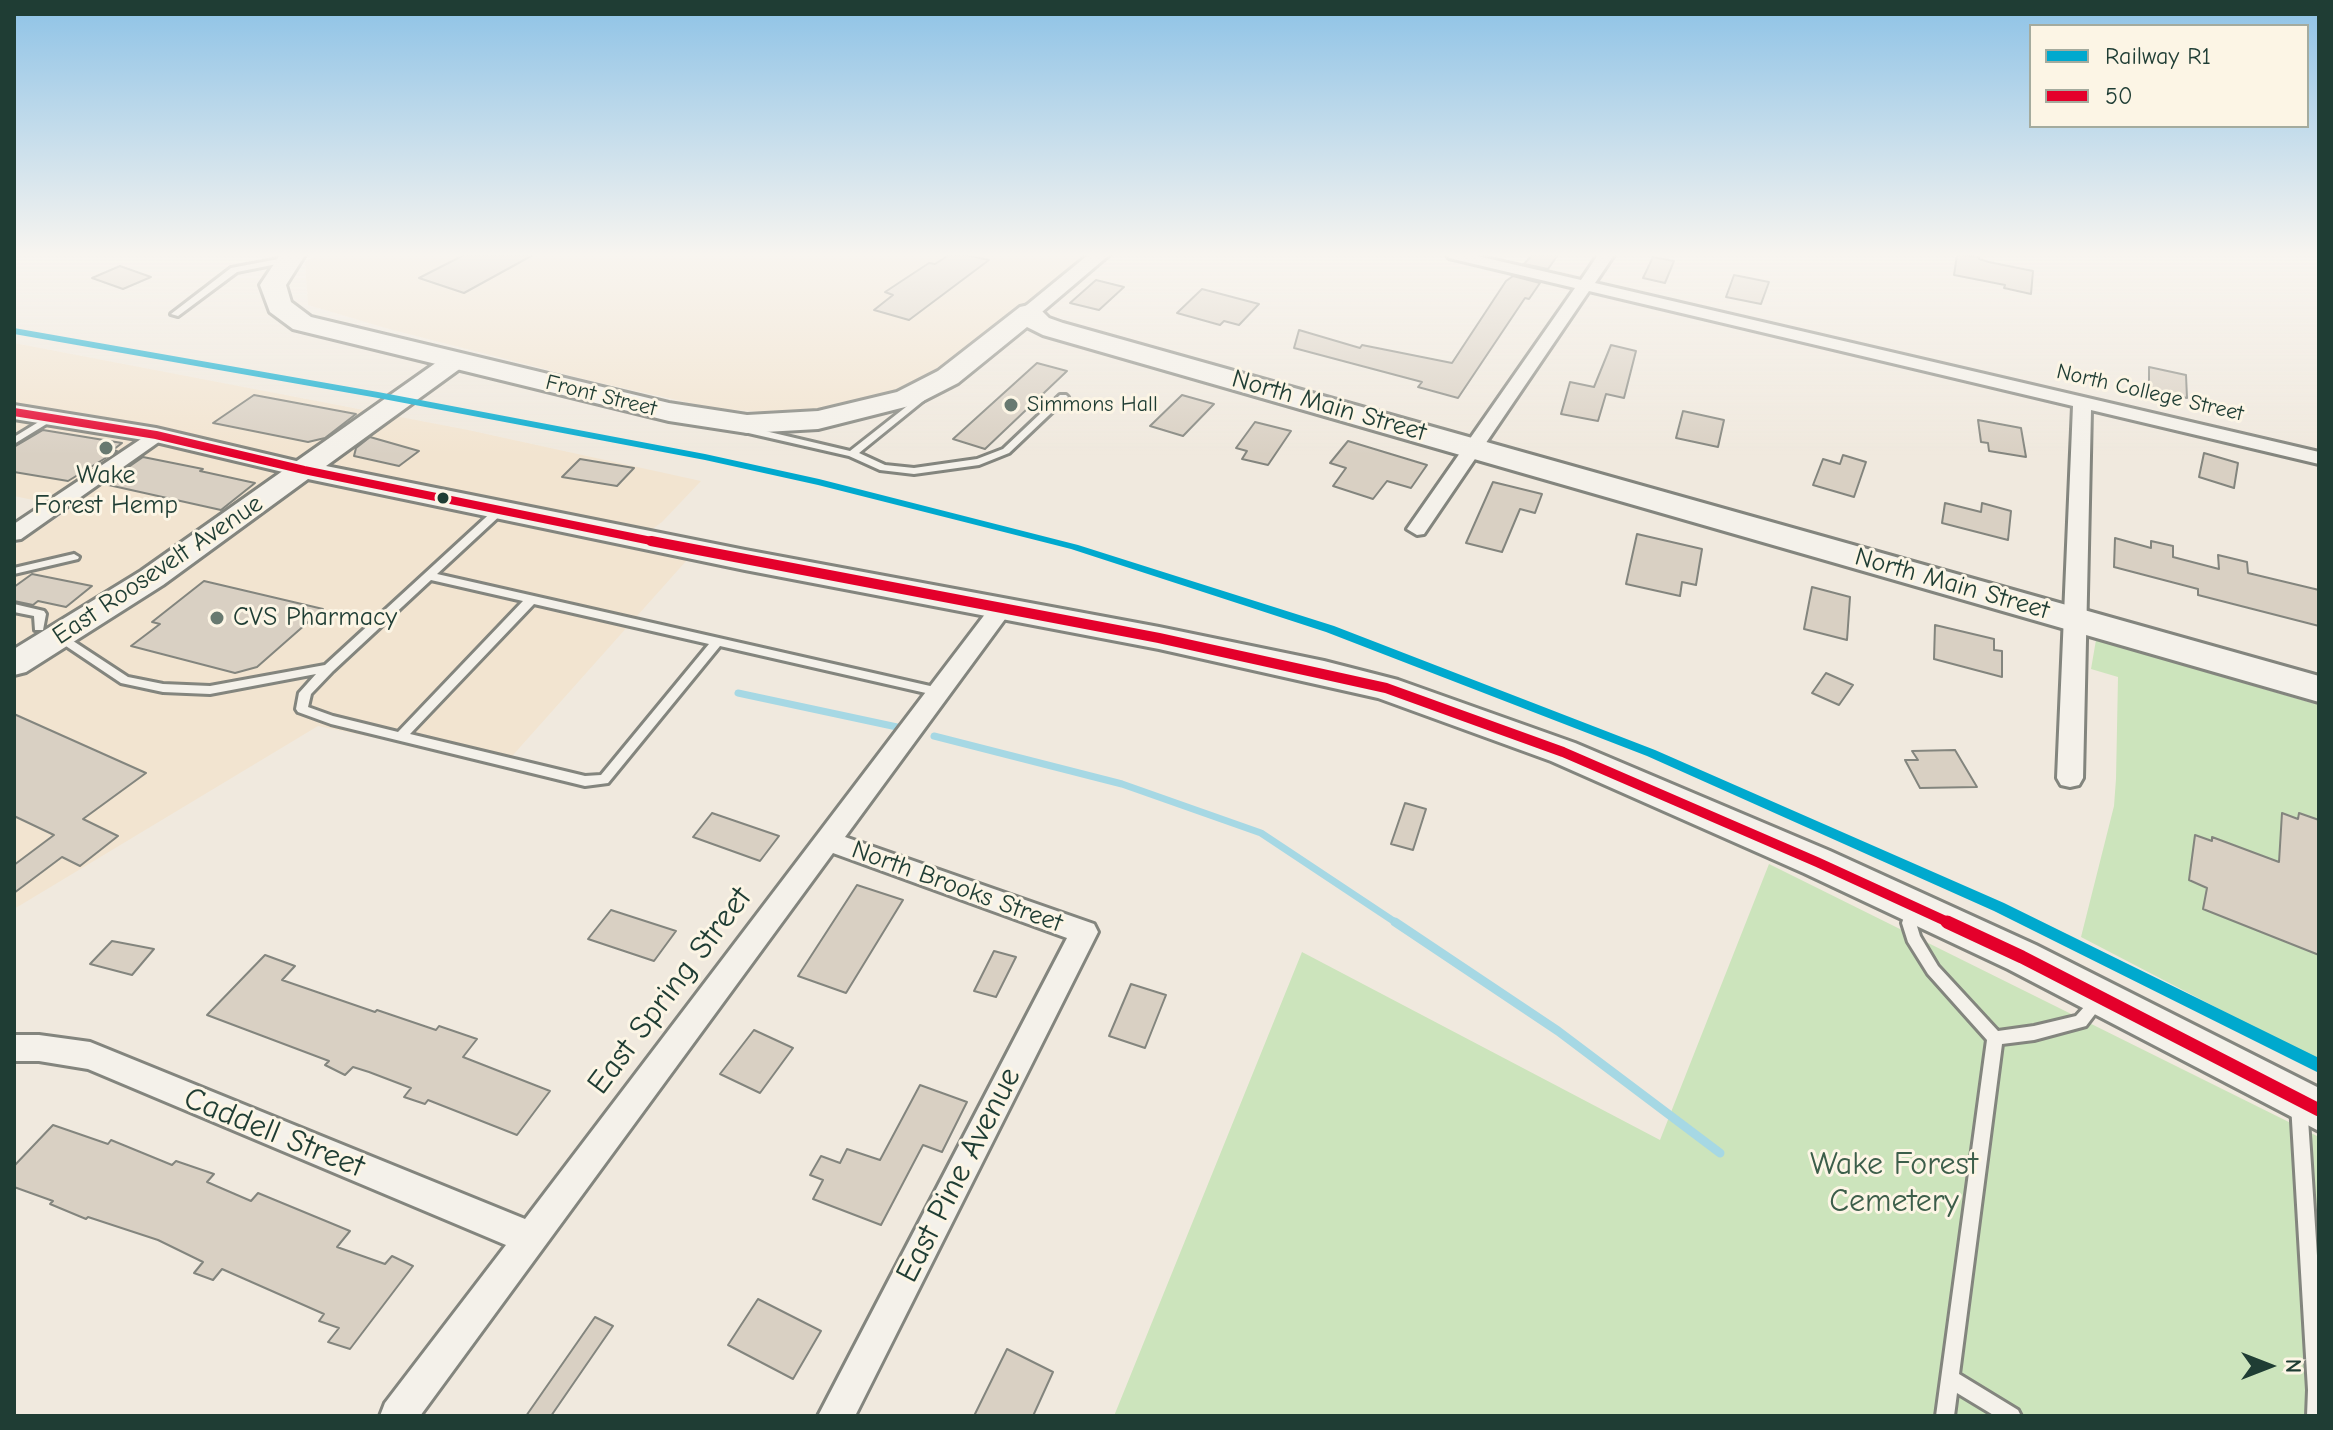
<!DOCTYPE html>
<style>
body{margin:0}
#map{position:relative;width:2333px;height:1430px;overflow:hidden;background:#f0e9de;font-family:"Comic Neue",sans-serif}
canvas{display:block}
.frame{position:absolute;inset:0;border:16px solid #1f3d34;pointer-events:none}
.legend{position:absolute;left:2029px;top:24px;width:280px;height:104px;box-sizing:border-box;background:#fcf5e5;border:2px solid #a4ab9e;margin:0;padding:10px 14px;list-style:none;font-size:24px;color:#1f3d34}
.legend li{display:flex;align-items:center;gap:16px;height:40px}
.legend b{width:40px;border:2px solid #a4ab9e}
.north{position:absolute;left:2229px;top:1326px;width:80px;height:80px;-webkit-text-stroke:6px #fcf5e5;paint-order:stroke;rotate:90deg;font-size:22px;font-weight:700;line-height:32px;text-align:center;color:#1f3d34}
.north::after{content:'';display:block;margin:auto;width:28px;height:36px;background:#1f3d34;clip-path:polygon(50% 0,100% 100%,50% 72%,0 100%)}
</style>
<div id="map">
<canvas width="2333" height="1430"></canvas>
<div class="frame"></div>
<ul class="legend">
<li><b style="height:10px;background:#00a9ce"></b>Railway R1</li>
<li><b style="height:10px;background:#e4002b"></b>50</li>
</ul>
<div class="north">N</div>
</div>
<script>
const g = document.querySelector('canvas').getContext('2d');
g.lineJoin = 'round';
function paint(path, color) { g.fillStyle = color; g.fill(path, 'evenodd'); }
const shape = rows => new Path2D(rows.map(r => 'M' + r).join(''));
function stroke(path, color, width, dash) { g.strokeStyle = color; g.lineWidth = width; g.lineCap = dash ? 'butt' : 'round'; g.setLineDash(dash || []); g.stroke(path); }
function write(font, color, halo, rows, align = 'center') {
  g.font = font + ' "Comic Neue",sans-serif'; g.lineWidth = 6; g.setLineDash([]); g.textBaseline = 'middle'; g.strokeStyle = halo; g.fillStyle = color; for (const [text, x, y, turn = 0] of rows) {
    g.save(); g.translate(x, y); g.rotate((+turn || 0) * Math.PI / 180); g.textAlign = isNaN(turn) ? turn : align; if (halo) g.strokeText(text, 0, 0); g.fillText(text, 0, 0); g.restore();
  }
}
paint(shape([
 [315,255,1086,255,994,330,936,372,886,395,830,409,774,413,713,408,591,381,389,329,308,305,305,262],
 [14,343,468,430,701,481,662,522,629,546,687,560,505,764,318,726,14,909,14,546,72,508,14,496]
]), '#f2e4d0');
paint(shape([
 [2096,640,2319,705,2319,1061,2081,937,2114,806,2116,779,2118,677,2091,669],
 [1769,864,2319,1137,2319,1416,1114,1416,1302,952,1660,1140]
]), '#cce4bc');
stroke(shape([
 [738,693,897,727],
 [934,736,1122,784,1261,833,1398,924]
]), '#a6d8e4', 7);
stroke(shape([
 [1395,922,1558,1031,1720,1153]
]), '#a6d8e4', 9);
const building = shape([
 [464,255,533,255,464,293,419,278,464,255],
 [949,255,966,255,989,260,909,320,874,310,893,295,885,292,929,263,935,264,949,255],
 [1532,255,1558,255,1548,269,1524,264,1532,255],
 [1957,255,1979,257,1979,259,1989,262,2033,271,2031,294,2004,288,2005,285,1954,275,1957,255],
 [1653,257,1674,261,1665,283,1643,278,1653,257],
 [120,266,151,277,123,289,92,278,120,266],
 [1734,275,1769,282,1761,304,1726,297,1734,275],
 [1513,276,1540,283,1529,299,1525,298,1458,398,1418,387,1422,382,1294,348,1299,330,1360,348,1362,345,1452,363,1506,281,1513,276],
 [1096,280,1124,287,1099,310,1070,303,1096,280],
 [1202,289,1259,304,1239,325,1224,321,1220,325,1177,313,1202,289],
 [1611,345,1636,351,1624,398,1606,394,1598,421,1561,414,1570,382,1594,387,1611,345],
 [1037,363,1067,371,985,449,953,439,1037,363],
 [2149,367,2186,375,2187,398,2149,389,2149,367],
 [254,395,356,414,325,438,308,442,213,423,254,395],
 [1182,395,1214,404,1183,436,1150,426,1182,395],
 [1683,411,1724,420,1718,447,1676,438,1683,411],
 [1978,420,2021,428,2026,457,1989,451,1988,443,1981,442,1978,420],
 [1255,422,1291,431,1268,465,1242,459,1247,451,1236,448,1255,422],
 [43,430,122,443,113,450,117,451,68,481,14,472,14,447,43,430],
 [370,437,419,451,399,466,354,456,356,448,370,437],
 [1348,441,1427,465,1411,488,1387,481,1373,499,1333,486,1346,468,1330,463,1348,441],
 [2204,453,2238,463,2234,488,2199,477,2204,453],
 [1843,455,1866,462,1854,497,1813,485,1823,459,1840,464,1843,455],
 [143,457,203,469,200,471,255,483,221,510,104,484,143,457],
 [580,459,634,468,617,486,562,477,580,459],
 [1493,482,1542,494,1535,513,1520,509,1502,552,1466,543,1493,482],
 [1945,503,1981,512,1982,503,2011,511,2008,540,1942,523,1945,503],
 [1637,534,1702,549,1696,585,1682,582,1680,596,1626,584,1637,534],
 [2115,538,2151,548,2151,541,2173,546,2173,557,2219,569,2218,555,2247,562,2248,573,2319,590,2319,626,2198,595,2198,589,2114,567,2115,538],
 [32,574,92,586,66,607,38,601,33,605,14,601,14,587,32,574],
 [204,581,323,609,257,667,235,673,131,646,160,624,152,622,204,581],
 [1812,587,1850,597,1847,640,1804,629,1812,587],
 [1935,625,1994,639,1994,650,2002,651,2002,677,1934,659,1935,625],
 [1826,673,1853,685,1839,705,1812,693,1826,673],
 [14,714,146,773,83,819,118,836,80,866,62,857,14,893,14,865,54,835,14,816,14,714],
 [1955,750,1977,787,1920,788,1905,760,1918,760,1912,751,1955,750],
 [1405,803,1426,809,1413,850,1391,844,1405,803],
 [712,813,779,836,760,861,693,837,712,813],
 [2282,813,2298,819,2299,813,2319,820,2319,955,2203,909,2207,888,2189,880,2195,835,2212,841,2212,837,2279,862,2282,813],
 [857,885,903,900,846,993,798,976,857,885],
 [611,910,676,931,654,961,588,939,611,910],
 [112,941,154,949,132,975,90,964,112,941],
 [994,951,1016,957,996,997,974,991,994,951],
 [265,955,295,966,282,980,375,1012,377,1010,436,1030,439,1026,477,1039,463,1057,550,1091,517,1135,428,1100,425,1104,404,1097,411,1088,369,1072,353,1067,345,1075,325,1065,329,1061,207,1015,265,955],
 [1131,984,1166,995,1145,1048,1109,1036,1131,984],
 [754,1030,793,1048,760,1093,720,1074,754,1030],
 [920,1085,967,1102,942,1152,923,1145,881,1225,813,1199,823,1180,810,1175,821,1156,840,1163,847,1149,880,1160,920,1085],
 [53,1125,108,1144,111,1140,172,1165,176,1161,214,1174,207,1182,251,1201,258,1193,350,1231,337,1247,385,1264,392,1256,413,1266,350,1349,328,1342,339,1328,319,1321,324,1314,222,1269,213,1280,194,1273,203,1262,158,1240,88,1217,86,1219,50,1204,53,1201,14,1187,14,1166,53,1125],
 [758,1299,821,1331,793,1379,728,1345,758,1299],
 [595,1317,613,1326,551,1416,526,1416,595,1317],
 [1007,1349,1053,1372,1033,1416,974,1416,1007,1349]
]);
paint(building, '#d9d0c3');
stroke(building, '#83857e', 2);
const service = shape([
 [289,257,293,259,292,261,237,272,178,316,171,314,231,268,289,257],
 [925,392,928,393,928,397,859,453,885,465,914,468,977,459,1003,449,1060,395,1066,395,1068,397,1009,453,979,465,914,474,880,470,849,456,744,432,739,429,744,426,850,451,925,392],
 [50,415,53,416,53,420,14,444,14,437,50,415],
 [500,507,504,508,504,512,437,574,939,688,945,692,939,696,720,646,608,783,585,786,331,724,298,712,296,709,299,693,316,674,210,694,163,692,121,683,54,638,60,634,64,635,128,677,163,684,210,686,325,665,496,508,500,507],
 [431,580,523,601,398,732,333,716,308,707,311,694,333,671,431,580],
 [534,604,709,644,601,775,585,776,410,734,534,604],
 [74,554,79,557,78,559,14,574,14,568,74,554],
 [14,604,44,611,46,614,43,630,35,630,34,616,14,612,14,604],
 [1913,903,1918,905,1920,909,1916,923,1920,936,1938,966,1998,1031,2034,1026,2076,1016,2093,997,2098,995,2103,997,2105,1001,2086,1026,2034,1040,2002,1044,1959,1374,2018,1410,2021,1416,1995,1416,1957,1393,1954,1416,1936,1416,1987,1040,1928,974,1908,942,1902,923,1908,905,1913,903],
 [2299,1097,2304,1099,2307,1104,2319,1286,2319,1416,2307,1416,2308,1390,2291,1104,2294,1099,2299,1097]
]);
const minor = shape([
 [1447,255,1473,255,1581,280,1598,255,1614,255,1595,283,2319,452,2319,464,2091,410,2083,778,2079,785,2070,787,2061,785,2057,778,2073,406,1589,291,1424,534,1417,535,1407,529,1575,288,1449,258,1447,255],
 [156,429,165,435,163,439,21,539,14,540,14,524,156,429],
 [1000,603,1008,605,1011,610,1008,615,845,837,1094,924,1098,932,855,1416,818,1416,1067,938,833,853,420,1416,380,1416,385,1403,506,1245,88,1069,39,1061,14,1061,14,1035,39,1035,90,1042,525,1219,992,605,1000,603]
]);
const tertiary = shape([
 [1088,255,1109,255,1036,317,1022,317,1019,313,1022,309,1088,255],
 [14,405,156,428,313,465,316,470,313,475,304,477,156,442,14,419,14,405]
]);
const secondary = shape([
 [456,353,465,355,468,360,465,365,326,466,745,550,1159,627,1324,661,1398,680,1575,743,1830,851,2036,945,2319,1088,2319,1131,2008,969,1804,873,1551,761,1378,698,1159,649,745,570,308,479,163,585,26,672,14,675,14,649,141,571,447,355,456,353]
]);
const primary = shape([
 [280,255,305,255,286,285,291,302,311,317,669,403,747,415,818,411,897,392,938,371,1020,307,1029,305,1038,307,1049,318,1063,323,2319,676,2319,702,1043,335,1027,327,958,383,917,404,818,429,747,433,669,421,293,329,270,312,260,285,280,255]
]);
stroke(service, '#83857e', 6);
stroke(minor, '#83857e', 6);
stroke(tertiary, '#83857e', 6);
stroke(secondary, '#83857e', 6);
stroke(primary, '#83857e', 6);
paint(service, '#f4f1ea');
paint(minor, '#f4f1ea');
paint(tertiary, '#f4f1ea');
paint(secondary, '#f4f1ea');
paint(primary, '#f4f1ea');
stroke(shape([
 [14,412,156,435,304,470,661,543]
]), '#e4002b', 8);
stroke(shape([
 [651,541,1159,638,1386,688,1563,752,1817,862,1952,924]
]), '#e4002b', 10);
stroke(shape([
 [1947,922,2022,957,2319,1110]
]), '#e4002b', 13);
paint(shape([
 [14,328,378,392,705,454,819,479,1078,545,1334,626,1655,750,2004,903,2319,1058,2319,1073,1994,911,1647,756,1326,632,1071,549,818,485,705,460,378,398,14,334,14,328]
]), '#00a9ce');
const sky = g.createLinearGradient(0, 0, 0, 455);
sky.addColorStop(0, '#8dc2e6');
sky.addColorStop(0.56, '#f8f5f0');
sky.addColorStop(1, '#f8f5f000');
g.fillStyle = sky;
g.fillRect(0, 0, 2333, 455);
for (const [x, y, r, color] of [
 [1011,405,8,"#687970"],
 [106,448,8,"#687970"],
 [443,498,7,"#1f3d34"],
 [217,618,8,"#687970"]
]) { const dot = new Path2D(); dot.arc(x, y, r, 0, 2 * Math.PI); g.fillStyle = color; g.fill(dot); stroke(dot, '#fcf5e5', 3); }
write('22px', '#1f3d34', '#fcf5e5', [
 ["North College Street",2150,393,13],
 ["Front Street",601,396,14]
]);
write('22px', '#1f3d34', '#fcf5e5', [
 ["Simmons Hall",1027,405]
], 'left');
write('26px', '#1f3d34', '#fcf5e5', [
 ["North Main Street",1329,406,16],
 ["East Roosevelt Avenue",158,570,-34],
 ["North Main Street",1952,584,16],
 ["North Brooks Street",957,887,20]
]);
write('26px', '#1f3d34', '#fcf5e5', [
 ["Wake",106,476],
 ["Forest Hemp",106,506],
 ["CVS Pharmacy",233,618,"left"]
]);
write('32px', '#1f3d34', '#fcf5e5', [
 ["East Spring Street",670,991,-53],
 ["Caddell Street",274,1133,22],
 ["East Pine Avenue",959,1175,-63]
]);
write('32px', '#3c5e4a', '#fcf5e5', [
 ["Wake Forest",1894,1165],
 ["Cemetery",1894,1202]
]);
</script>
